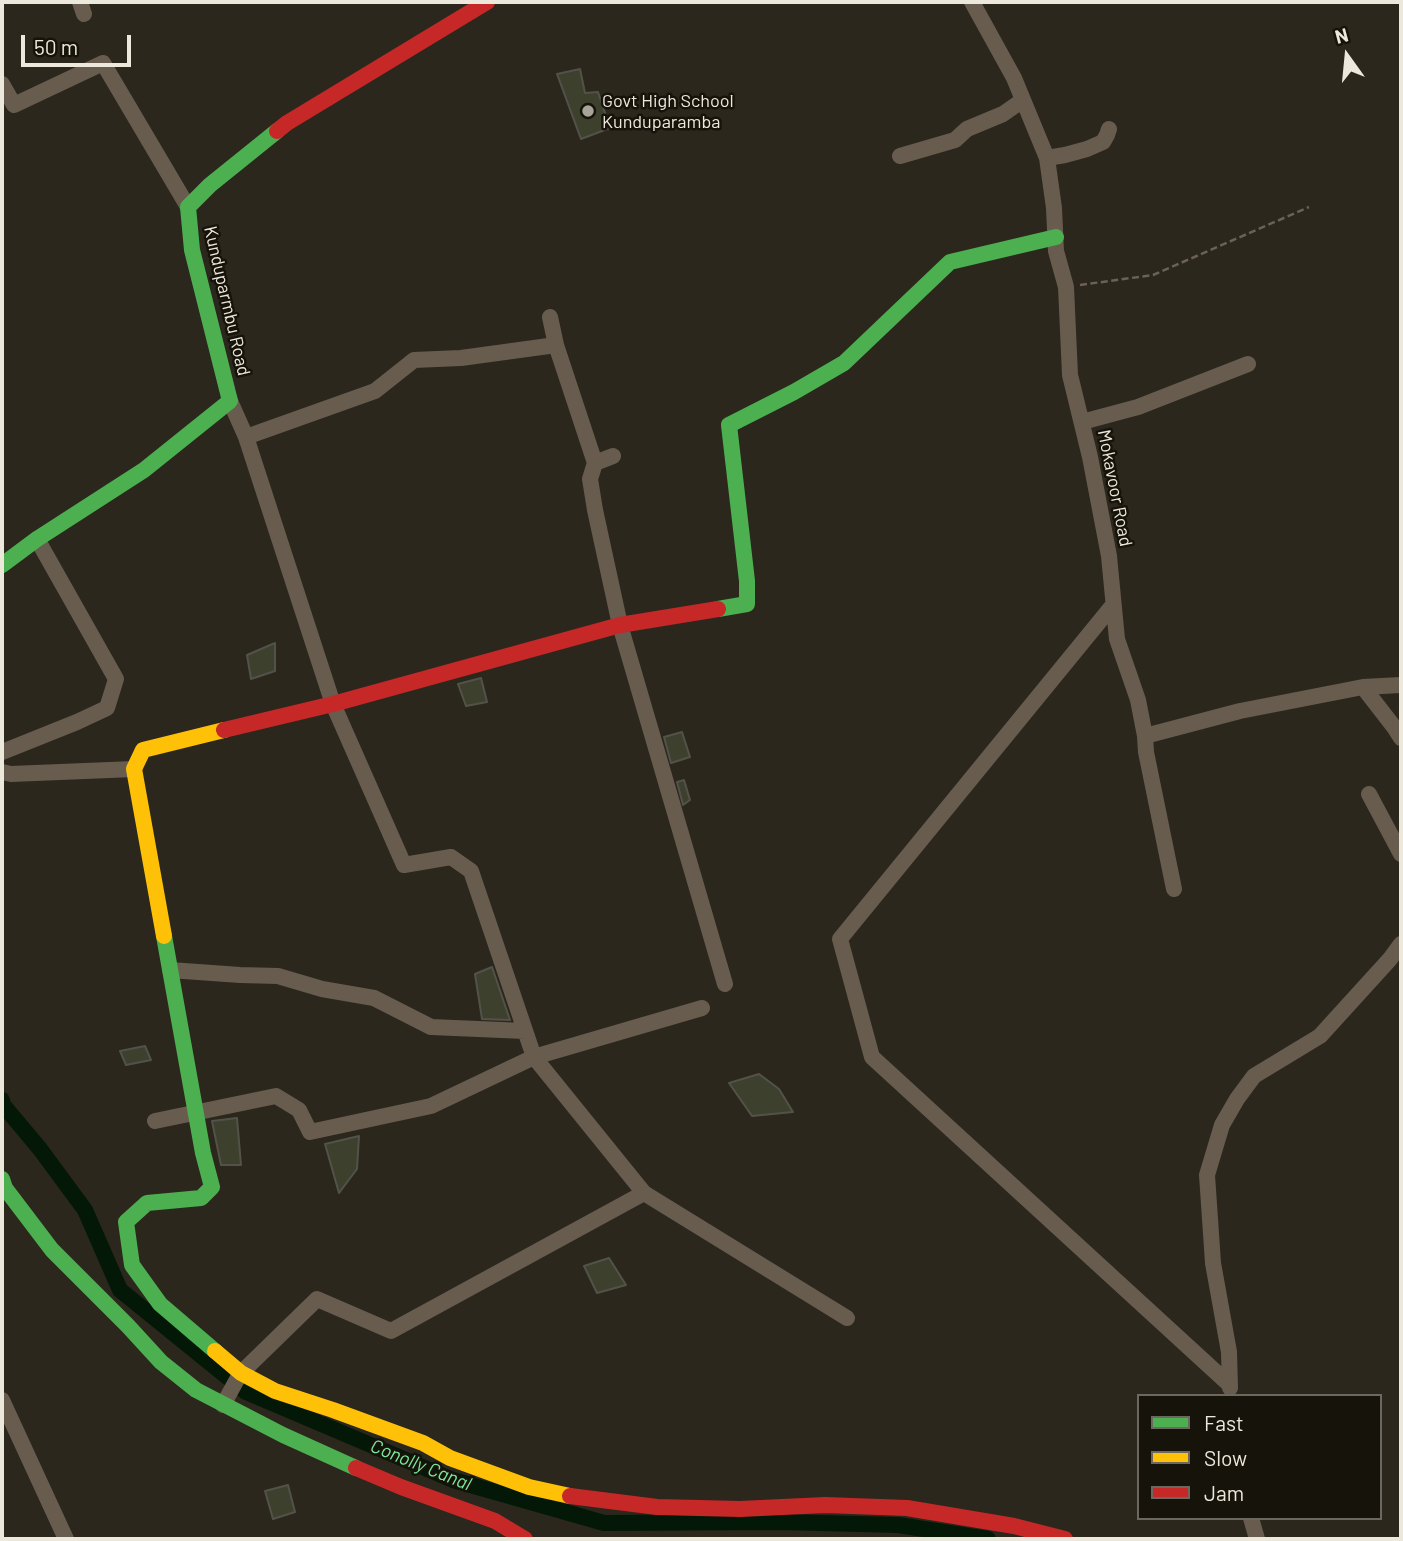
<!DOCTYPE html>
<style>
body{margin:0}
#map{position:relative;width:1403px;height:1541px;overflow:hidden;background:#2b271d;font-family:Barlow,sans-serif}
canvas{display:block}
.frame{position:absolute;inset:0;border:4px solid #ece8dc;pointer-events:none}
.legend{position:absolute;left:1137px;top:1394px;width:245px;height:126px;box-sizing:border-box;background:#16130b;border:2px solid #6c685f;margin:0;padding:9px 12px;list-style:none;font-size:21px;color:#ece8dc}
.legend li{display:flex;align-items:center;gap:14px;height:35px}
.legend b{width:35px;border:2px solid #6c685f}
.north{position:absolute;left:1312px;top:21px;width:70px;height:70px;-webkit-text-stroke:5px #16130b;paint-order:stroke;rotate:345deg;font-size:19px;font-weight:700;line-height:28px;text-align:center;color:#ece8dc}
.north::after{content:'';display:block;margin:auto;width:24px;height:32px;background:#ece8dc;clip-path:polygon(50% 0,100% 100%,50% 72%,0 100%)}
.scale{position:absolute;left:21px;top:35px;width:110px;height:32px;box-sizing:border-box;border:4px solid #ece8dc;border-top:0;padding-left:9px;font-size:21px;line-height:24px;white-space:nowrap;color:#ece8dc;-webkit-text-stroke:5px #16130b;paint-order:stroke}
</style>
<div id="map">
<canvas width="1403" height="1541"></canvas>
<div class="frame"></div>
<ul class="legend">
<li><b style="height:9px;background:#4caf50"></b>Fast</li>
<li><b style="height:9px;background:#ffc107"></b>Slow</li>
<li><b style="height:9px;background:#c62828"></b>Jam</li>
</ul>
<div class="north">N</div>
<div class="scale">50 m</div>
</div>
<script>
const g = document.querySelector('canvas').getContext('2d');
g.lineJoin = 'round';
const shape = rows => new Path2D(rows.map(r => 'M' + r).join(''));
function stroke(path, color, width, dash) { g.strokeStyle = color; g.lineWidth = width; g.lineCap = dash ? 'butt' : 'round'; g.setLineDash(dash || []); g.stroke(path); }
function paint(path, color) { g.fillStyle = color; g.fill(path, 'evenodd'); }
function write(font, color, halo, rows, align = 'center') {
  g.font = font + ' Barlow,sans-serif'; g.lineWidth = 5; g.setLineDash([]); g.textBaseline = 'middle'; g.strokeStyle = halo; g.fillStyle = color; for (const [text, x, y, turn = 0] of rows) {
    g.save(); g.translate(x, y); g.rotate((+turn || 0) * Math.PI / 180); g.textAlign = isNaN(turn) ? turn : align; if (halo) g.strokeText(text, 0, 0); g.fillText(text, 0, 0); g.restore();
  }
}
stroke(shape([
 [2,1100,3,1105,40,1149,85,1210,120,1290,246,1392,453,1480,604,1523,781,1522,898,1525,988,1539]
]), '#041807', 16);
const building = shape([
 [580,69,585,93,598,92,610,128,581,139,557,74,580,69],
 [275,643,275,671,251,679,247,655,275,643],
 [481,678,487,702,466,706,458,684,481,678],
 [682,732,690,757,671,763,664,737,682,732],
 [684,780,690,800,683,805,677,782,684,780],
 [492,967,510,1020,482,1019,475,974,492,967],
 [145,1046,151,1060,126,1065,120,1051,145,1046],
 [759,1074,779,1089,793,1112,752,1116,729,1083,759,1074],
 [237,1118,241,1165,221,1165,212,1121,237,1118],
 [359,1136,357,1169,339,1193,325,1144,359,1136],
 [609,1258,626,1285,597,1293,584,1266,609,1258],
 [288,1485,295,1512,273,1519,265,1491,288,1485]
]);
paint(building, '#3e402e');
stroke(building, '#53524a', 2);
stroke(shape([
 [1080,285,1153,275,1309,207]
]), '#6b6156', 2.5, [7, 3.5]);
stroke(shape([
 [80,2,84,14],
 [972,2,1014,78,1047,158,1054,208,1056,251,1066,287,1070,375,1090,457,1109,556,1117,639,1138,700,1145,736,1240,711,1363,687,1401,685],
 [2,84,14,105,103,63,188,207],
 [900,156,955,140,967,129,1003,114,1023,100],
 [1047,158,1065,155,1087,149,1103,142,1107,135,1109,129],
 [550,317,556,345,595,463],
 [230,401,246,437,333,704,404,865,451,857,471,871,534,1057,644,1193],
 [1082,422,1138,407,1248,364],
 [246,437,375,391,414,360,461,358,556,345],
 [613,456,595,463,590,479,595,510,620,625,725,984],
 [1113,605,840,939,872,1057,1230,1385],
 [1363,687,1394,727,1401,738],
 [1145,736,1146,752,1174,889],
 [2,752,77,722,107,708,116,679,37,539],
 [2,772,11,774,134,769],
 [1369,794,1401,854],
 [170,970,240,975,278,976,322,989,374,998,431,1027,525,1031],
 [155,1121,276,1096,299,1110,310,1132,431,1106,534,1057,702,1008],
 [241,1373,317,1299,391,1331,644,1193,847,1318],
 [1230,1388,1229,1352,1213,1263,1207,1175,1222,1125,1237,1099,1254,1076,1320,1036,1390,959,1401,944],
 [2,1400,66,1539],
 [223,1405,240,1374],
 [1251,1518,1257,1539]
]), '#685c4f', 16);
stroke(shape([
 [2,565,37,539,144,470,230,401,192,250,188,207,210,185,277,131],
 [718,609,747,604,747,581,729,425,794,392,844,363,950,262,1056,237],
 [164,936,203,1153,212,1187,201,1198,147,1203,126,1222,132,1265,160,1304,215,1351],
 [2,1179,5,1188,52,1250,128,1326,161,1362,196,1390,283,1435,356,1468]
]), '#4caf50', 16);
stroke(shape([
 [164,936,134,769,143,750,224,730],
 [215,1351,241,1373,275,1391,333,1410,423,1443,450,1458,529,1487,570,1496]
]), '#ffc107', 16);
stroke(shape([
 [277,131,287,123,487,2],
 [224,730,333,704,620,625,718,609],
 [356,1468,401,1487,495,1521,525,1539],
 [570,1496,657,1507,740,1509,825,1505,907,1508,1014,1526,1065,1539]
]), '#c62828', 16);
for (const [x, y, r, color] of [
 [588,111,7,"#a8a499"]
]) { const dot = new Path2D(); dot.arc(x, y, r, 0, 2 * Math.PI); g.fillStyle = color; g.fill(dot); stroke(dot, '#16130b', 2.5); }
write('18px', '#ece8dc', '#16130b', [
 ["Govt High School",602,101],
 ["Kunduparamba",602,122]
], 'left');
write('18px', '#ece8dc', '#16130b', [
 ["Kunduparmbu Road",227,301,77],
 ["Mokavoor Road",1115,488,79]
]);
write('italic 19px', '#7ae89a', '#16130b', [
 ["Conolly Canal",421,1465,22]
]);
</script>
